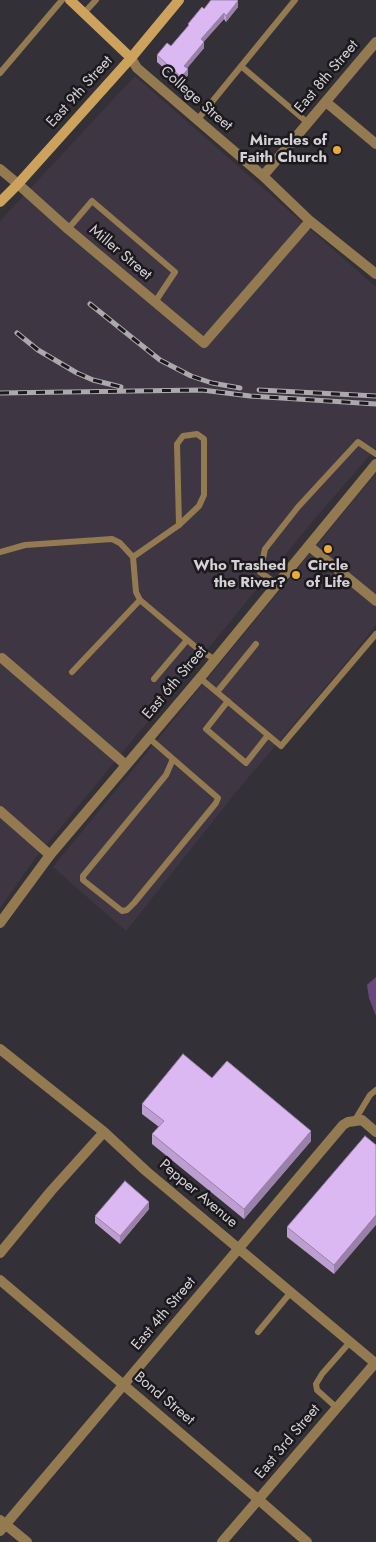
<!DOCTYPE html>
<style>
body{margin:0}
canvas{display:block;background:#343037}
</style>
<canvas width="376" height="1542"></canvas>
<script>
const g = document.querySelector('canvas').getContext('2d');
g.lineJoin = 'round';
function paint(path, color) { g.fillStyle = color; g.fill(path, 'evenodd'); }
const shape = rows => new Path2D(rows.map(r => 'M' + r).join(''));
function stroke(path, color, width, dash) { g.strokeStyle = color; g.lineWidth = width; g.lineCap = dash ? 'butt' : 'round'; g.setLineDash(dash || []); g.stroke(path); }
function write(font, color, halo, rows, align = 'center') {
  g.font = font + ' Jost,sans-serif'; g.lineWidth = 5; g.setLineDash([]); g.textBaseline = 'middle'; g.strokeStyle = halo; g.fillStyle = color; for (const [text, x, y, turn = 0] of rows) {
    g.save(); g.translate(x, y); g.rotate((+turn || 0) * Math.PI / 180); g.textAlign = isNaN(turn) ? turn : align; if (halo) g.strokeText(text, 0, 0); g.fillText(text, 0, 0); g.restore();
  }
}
paint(shape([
 [135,76,376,287,376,448,317,516,33,861,0,908,0,221],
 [376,473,376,625,351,657,236,792,126,931,53,867]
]), '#3e3643');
paint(shape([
 [376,977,376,1016,369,998,367,985]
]), '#69497c');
stroke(shape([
 [84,13,96,0],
 [241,66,308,123],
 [0,73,62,0],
 [198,119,295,0],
 [68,229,92,201,175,272,155,302],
 [0,552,25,545,112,539,120,543,133,557,136,592,140,600,198,649,214,659],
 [133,557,179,525,199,506,204,495,204,439,197,434,183,436,177,444,179,525],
 [277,584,260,572,265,549,298,507,358,442,376,454],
 [72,672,140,600],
 [200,678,281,746,376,634],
 [154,679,187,640],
 [217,692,256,644],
 [228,701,206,729,246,763,268,735],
 [149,738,173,759,166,775,83,876,83,880,122,911,127,910,134,903,216,803,218,798,173,759],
 [355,1120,370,1095,376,1090],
 [258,1332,291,1292],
 [337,1408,317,1390,316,1384,322,1374,350,1342]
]), '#947a50', 6);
stroke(shape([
 [131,58,137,68,263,176,310,221,376,274],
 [326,102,376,144],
 [0,169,18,184,68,229,204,343,310,221],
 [263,176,376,42],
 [2,658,126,765],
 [0,811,50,855],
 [0,1049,104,1132,146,1171,375,1363],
 [0,1253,51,1191,104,1132],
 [259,1500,307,1542],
 [0,1520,27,1542],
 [0,1531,343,1125,348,1122,362,1120,376,1132],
 [222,1542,376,1362]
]), '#947a50', 10);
stroke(shape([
 [309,546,376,601],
 [0,923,50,855,200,678,376,464],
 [0,1280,259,1500]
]), '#947a50', 10);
stroke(shape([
 [70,0,131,58],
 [0,202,18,184,131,58,179,0]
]), '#cca25d', 10);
const rail = shape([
 [90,304,160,360,191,376,212,383,240,388],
 [17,333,38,350,77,373,93,380,121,387],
 [259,390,376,396],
 [0,393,202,390,250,396,376,404]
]);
stroke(rail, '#aca9ae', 5);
stroke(rail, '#1b191c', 3, [9]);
paint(shape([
 [238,7,226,22,224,19,204,41,204,48,187,68,188,75,181,83,157,62,157,55,171,46,188,27,188,24,204,9],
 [212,1078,311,1141,244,1219,152,1144,152,1134,159,1127,142,1114,142,1104],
 [376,1145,334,1274,287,1237,287,1227],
 [149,1209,120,1244,95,1223,95,1216]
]), '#bc9ed0');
paint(shape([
 [238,1,238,7,226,22,226,16],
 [224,13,224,19,201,45,201,39],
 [204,42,204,48,184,72,184,66],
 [188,69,188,75,181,83,181,77],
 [311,1131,311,1141,244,1219,244,1209],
 [149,1202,149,1209,120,1244,120,1236],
 [376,1215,376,1225,334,1274,334,1265]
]), '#9981a9');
const building = shape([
 [211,0,237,0,238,1,226,16,224,13,201,39,204,42,184,66,188,69,181,77,157,55,167,43,171,46,189,25,188,24,202,7,204,9,211,0],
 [183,1054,212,1078,227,1061,311,1131,244,1209,152,1134,164,1121,142,1104,183,1054],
 [365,1136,376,1145,376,1215,334,1265,287,1227,365,1136],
 [125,1181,149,1202,120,1236,95,1216,125,1181]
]);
paint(building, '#dbb8f2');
stroke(building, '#9981a9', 1);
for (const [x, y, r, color] of [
 [337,150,5,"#e8ab37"],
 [328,549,5,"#e8ab37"],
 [296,575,5,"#e8ab37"]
]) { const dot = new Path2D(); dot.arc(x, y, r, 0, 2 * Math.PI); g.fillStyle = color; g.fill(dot); stroke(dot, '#1b191c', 2); }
write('15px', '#d5d2d7', '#1b191c', [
 ["East 8th Street",327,77,-50],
 ["East 9th Street",80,92,-48],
 ["College Street",196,99,41],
 ["Miller Street",120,253,40],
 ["East 6th Street",175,683,-50],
 ["Pepper Avenue",198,1194,40],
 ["East 4th Street",164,1314,-50],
 ["Bond Street",164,1399,40],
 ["East 3rd Street",288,1442,-50]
]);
write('bold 15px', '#d5d2d7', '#1b191c', [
 ["Miracles of",327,141],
 ["Faith Church",327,158],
 ["Who Trashed",286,566],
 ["the River?",286,583],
 ["Circle",328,566,"center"],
 ["of Life",328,583,"center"]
], 'right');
</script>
